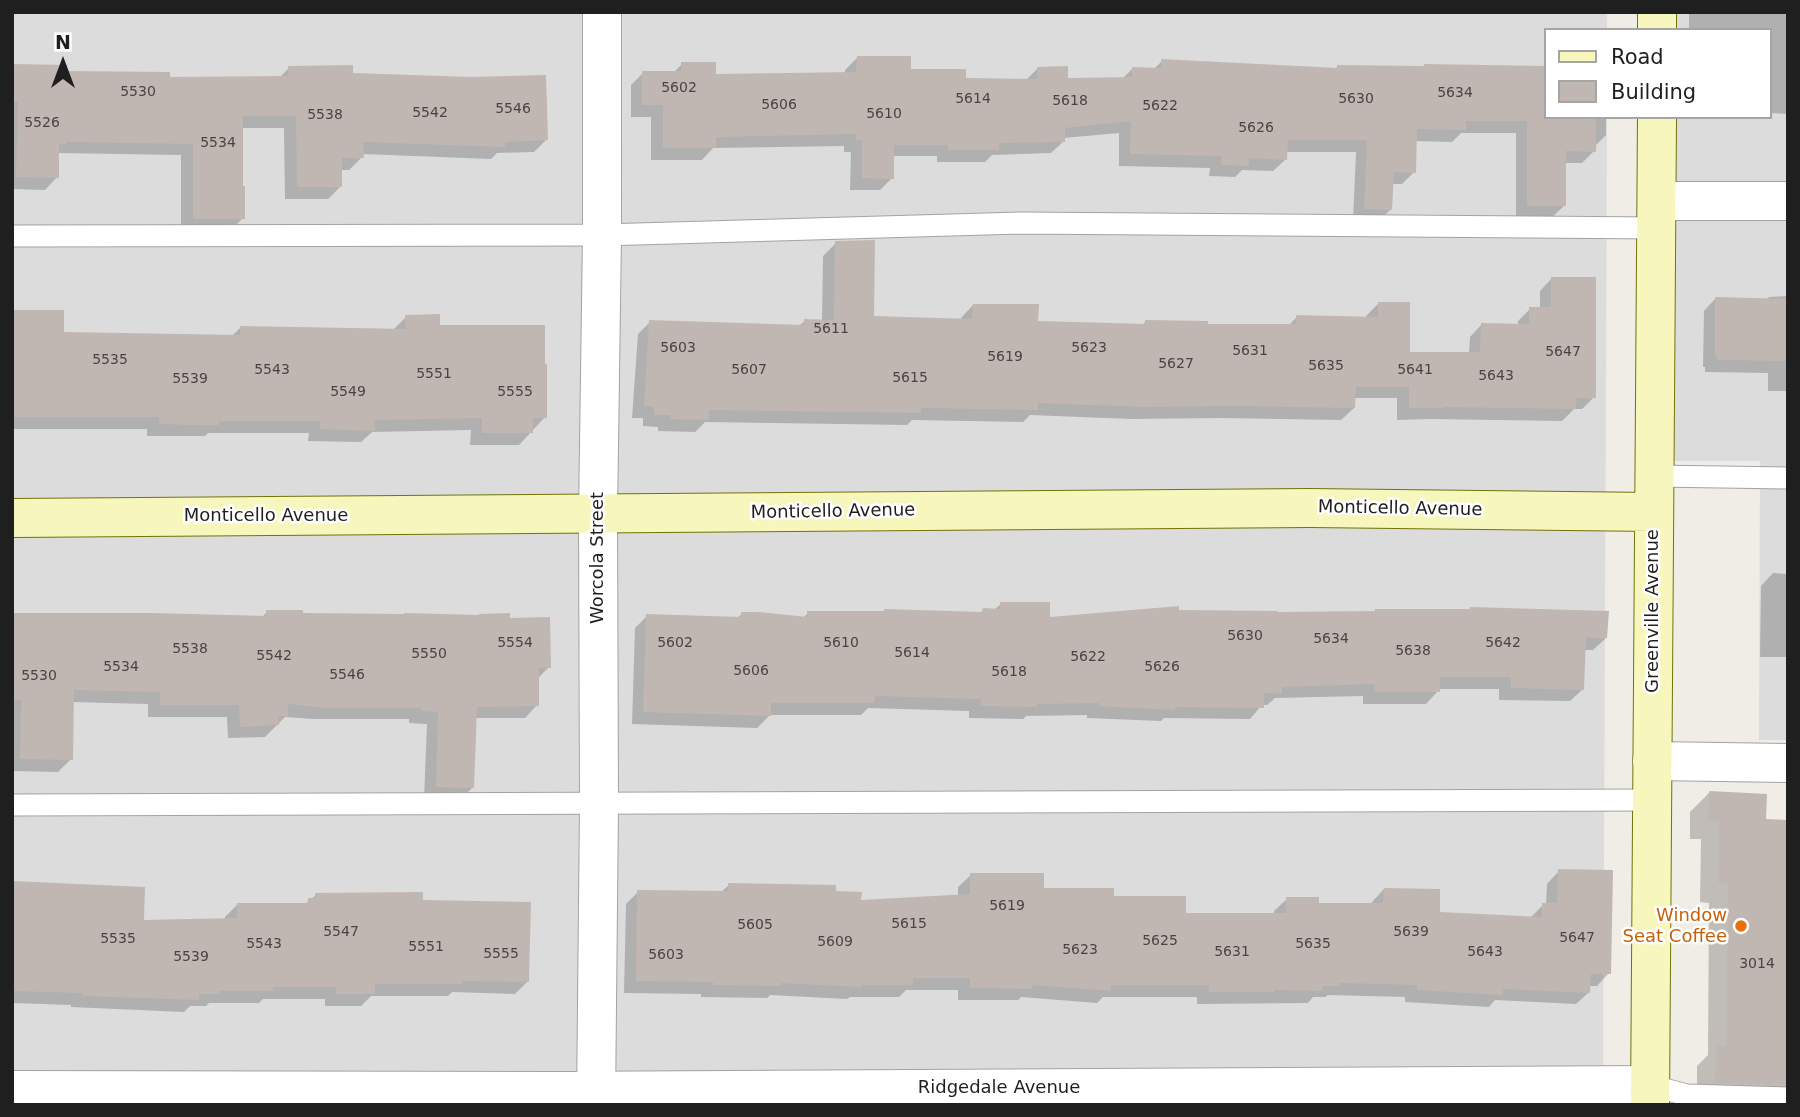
<!DOCTYPE html>
<style>
body{margin:0}
#map{position:relative;width:1800px;height:1117px;overflow:hidden;background:#f0ece6;font-family:"DejaVu Sans",sans-serif}
canvas{display:block}
.frame{position:absolute;inset:0;border:14px solid #1f1f1f;pointer-events:none}
.legend{position:absolute;left:1544px;top:28px;width:228px;height:91px;box-sizing:border-box;background:#fff;border:2px solid #a5a5a5;margin:0;padding:9px 12px;list-style:none;font-size:21px;color:#1f1f1f}
.legend li{display:flex;align-items:center;gap:14px;height:35px}
.legend b{width:35px;border:2px solid #a5a5a5}
.north{position:absolute;left:28px;top:28px;width:70px;height:70px;-webkit-text-stroke:5px #fff;paint-order:stroke;rotate:0deg;font-size:19px;font-weight:700;line-height:28px;text-align:center;color:#1f1f1f}
.north::after{content:'';display:block;margin:auto;width:24px;height:32px;background:#1f1f1f;clip-path:polygon(50% 0,100% 100%,50% 72%,0 100%)}
</style>
<div id="map">
<canvas width="1800" height="1117"></canvas>
<div class="frame"></div>
<ul class="legend">
<li><b style="height:9px;background:#f7f6bc"></b>Road</li>
<li><b style="height:19px;background:#c0b7b2"></b>Building</li>
</ul>
<div class="north">N</div>
</div>
<script>
const g = document.querySelector('canvas').getContext('2d');
g.lineJoin = 'round';
function paint(path, color) { g.fillStyle = color; g.fill(path, 'evenodd'); }
const shape = rows => new Path2D(rows.map(r => 'M' + r).join(''));
function stroke(path, color, width, dash) { g.strokeStyle = color; g.lineWidth = width; g.lineCap = dash ? 'butt' : 'round'; g.setLineDash(dash || []); g.stroke(path); }
function write(font, color, halo, rows, align = 'center') {
  g.font = font + ' "DejaVu Sans",sans-serif'; g.lineWidth = 5; g.setLineDash([]); g.textBaseline = 'middle'; g.strokeStyle = halo; g.fillStyle = color; for (const [text, x, y, turn = 0] of rows) {
    g.save(); g.translate(x, y); g.rotate((+turn || 0) * Math.PI / 180); g.textAlign = isNaN(turn) ? turn : align; if (halo) g.strokeText(text, 0, 0); g.fillText(text, 0, 0); g.restore();
  }
}
paint(shape([
 [12,12,1607,12,1607,30,1546,30,1546,117,1607,117,1603,1105,12,1105],
 [1674,12,1788,12,1788,740,1759,740,1760,461,1673,461,1673,117,1770,117,1770,30,1674,30]
]), '#dddcdc');
paint(shape([
 [1689,12,1788,14,1788,114,1770,113,1770,30,1689,30],
 [857,58,909,71,964,80,1025,81,1037,69,1067,80,1122,79,1132,69,1154,69,1162,61,1335,69,1338,66,1546,67,1546,117,1606,117,1606,135,1594,147,1594,151,1582,163,1564,163,1564,206,1551,218,1516,218,1516,133,1461,133,1452,142,1415,141,1414,172,1402,184,1391,184,1390,210,1378,222,1353,221,1356,152,1286,152,1286,159,1273,171,1242,170,1235,177,1209,176,1210,168,1119,166,1119,133,1063,138,1064,141,1051,153,992,155,985,162,937,162,937,156,892,156,892,178,880,190,850,190,851,152,844,152,844,146,713,148,702,160,651,160,651,117,631,117,631,85,643,73,673,73,682,64,714,76,845,74,845,70],
 [12,66,65,73,168,79,279,78,289,68,351,75,546,140,534,152,497,153,491,159,362,154,362,157,349,170,340,170,341,186,328,199,285,199,284,128,241,128,243,218,231,230,181,230,181,155,57,153,57,177,45,190,12,189],
 [836,243,873,317,961,320,961,318,973,305,1037,322,1142,326,1145,322,1206,325,1288,326,1297,317,1366,319,1366,316,1378,304,1408,354,1469,354,1470,337,1482,324,1518,325,1518,321,1530,309,1540,309,1540,291,1552,278,1594,397,1582,409,1574,409,1562,421,1431,419,1397,420,1397,398,1354,398,1354,408,1341,420,1221,418,1131,419,1030,415,1023,422,912,420,907,425,705,422,695,432,658,431,658,427,643,426,643,418,632,418,638,334,650,322,799,326,805,321,822,321,823,256],
 [1788,296,1788,391,1768,391,1768,373,1705,372,1705,367,1703,367,1704,311,1716,298,1766,300,1769,297],
 [12,311,62,334,232,336,240,328,394,329,406,317,438,327,545,417,519,445,470,445,471,430,372,432,361,442,308,441,309,433,208,433,205,436,147,436,147,429,12,429],
 [1773,573,1788,574,1788,668,1786,668,1786,657,1760,657,1761,586],
 [1001,604,1048,619,1177,612,1606,638,1593,650,1584,650,1583,689,1570,701,1499,700,1499,689,1438,689,1438,691,1426,704,1363,704,1363,696,1275,698,1267,705,1262,705,1250,719,1164,718,1161,721,1087,718,1087,715,1026,716,1023,719,969,718,969,711,868,708,861,715,770,715,757,728,632,724,635,628,647,616,737,618,742,614,803,618,808,613,979,614,983,610,994,610],
 [267,612,301,615,509,620,549,667,537,679,537,705,525,718,475,718,472,788,460,800,424,799,427,724,409,723,409,719,313,719,285,717,265,737,228,738,227,717,148,717,148,704,72,702,71,759,58,772,12,771,12,615,261,618],
 [1710,792,1765,821,1788,821,1788,1105,1697,1101,1697,1066,1708,1055,1709,903,1700,902,1701,839,1690,839,1690,812],
 [1559,871,1609,973,1597,986,1589,986,1589,992,1576,1004,1495,1000,1489,1007,1405,1002,1405,997,1328,995,1325,997,1313,997,1308,1003,1197,1004,1197,997,1103,997,1097,1003,1021,997,1018,1000,958,1000,958,990,906,990,899,997,850,997,847,999,770,995,767,998,701,997,701,994,624,993,626,904,638,892,720,893,729,885,834,893,859,902,958,896,958,887,971,875,1043,889,1112,898,1184,915,1274,915,1274,911,1287,899,1317,905,1372,905,1372,902,1384,889,1438,914,1530,918,1543,905,1546,905,1547,884],
 [12,882,142,922,225,920,225,917,237,905,304,905,316,895,421,902,528,981,515,994,452,992,448,996,371,996,361,1006,325,1006,325,999,263,999,259,1003,209,1003,206,1006,190,1006,184,1012,71,1007,71,1005,12,1003]
]), '#0003');
paint(shape([
 [857,56,911,56,911,69,966,69,966,78,1037,79,1037,67,1068,66,1068,78,1132,77,1132,67,1161,68,1161,59,1337,68,1337,65,1424,66,1424,64,1546,66,1546,117,1596,117,1596,152,1566,151,1566,206,1527,206,1527,121,1466,121,1466,130,1417,129,1416,173,1394,172,1392,210,1364,209,1367,140,1288,140,1287,160,1249,158,1249,166,1221,165,1221,156,1130,154,1131,121,1065,128,1065,142,999,143,999,150,948,150,948,145,894,145,894,179,862,178,862,140,856,140,856,134,716,137,716,148,663,148,663,105,642,105,642,71,681,71,681,62,716,62,716,74,856,72],
 [12,64,67,65,67,71,170,72,170,77,288,76,288,66,353,65,353,73,471,77,546,75,548,140,505,142,505,147,363,142,364,158,342,158,342,187,297,187,296,116,243,116,243,186,245,186,245,219,193,219,193,144,66,142,66,145,59,144,59,178,16,177,18,102,12,102],
 [875,240,874,316,972,319,973,304,1039,304,1038,321,1145,324,1145,320,1208,321,1208,324,1296,324,1296,315,1378,317,1378,302,1410,302,1410,352,1480,352,1481,323,1529,324,1529,307,1551,307,1551,277,1596,277,1596,398,1576,398,1576,409,1444,407,1444,408,1409,408,1409,387,1356,387,1355,408,1234,406,1144,407,1038,403,1038,410,921,408,921,413,709,410,709,420,670,419,670,415,654,415,654,407,644,406,649,320,804,325,804,319,834,320,835,241],
 [1715,297,1788,299,1788,361,1717,360,1717,355,1715,355],
 [12,310,64,310,64,332,240,335,240,326,406,329,405,315,440,314,440,325,545,325,545,364,547,364,547,418,533,418,533,433,482,433,482,418,375,420,375,431,320,429,320,421,219,421,219,425,196,425,159,424,159,417,12,417],
 [1000,602,1050,602,1050,617,1179,606,1179,610,1278,611,1278,612,1375,611,1375,609,1470,609,1470,607,1609,611,1607,638,1586,637,1584,690,1511,688,1511,677,1440,677,1440,692,1375,692,1375,684,1282,687,1282,694,1264,693,1264,708,1175,707,1175,710,1099,706,1099,703,1037,704,1037,707,981,706,981,699,875,696,875,703,771,703,771,716,643,712,646,614,741,617,741,612,759,612,807,617,807,611,884,611,884,609,982,612,983,608,1000,609],
 [266,610,303,610,303,613,404,614,404,613,479,615,479,614,510,613,510,618,550,617,551,668,539,668,539,706,477,707,474,788,436,787,438,712,421,711,421,708,326,708,288,704,288,716,279,716,279,725,240,727,239,705,160,705,160,692,74,690,73,760,20,759,21,700,12,700,12,613,154,613,266,616],
 [1709,791,1767,794,1766,819,1788,820,1788,1085,1715,1083,1716,1045,1726,1046,1728,884,1718,883,1719,821,1708,821],
 [1558,869,1613,870,1611,974,1591,974,1590,993,1503,989,1503,995,1417,990,1417,985,1340,983,1340,986,1322,986,1322,991,1274,990,1274,992,1209,992,1209,985,1111,985,1111,991,1032,985,1032,989,970,988,970,978,913,978,913,985,862,985,862,987,781,983,781,986,713,985,713,982,636,981,637,890,728,891,728,883,836,885,836,891,862,892,861,900,970,894,970,873,1044,873,1044,888,1114,888,1114,896,1186,896,1186,913,1286,913,1286,897,1319,897,1319,903,1383,903,1384,888,1440,889,1440,912,1542,917,1542,903,1557,903],
 [12,881,145,887,144,920,237,918,237,903,308,903,308,898,315,898,315,893,423,892,423,900,531,902,529,982,462,981,462,984,375,984,375,994,336,994,336,987,273,987,273,991,220,991,220,994,199,994,199,1000,82,996,83,993,12,991]
]), '#c0b7b2');
const lane = shape([
 [12,236,602,235,1021,223,1657,228],
 [1655,476,1788,478],
 [12,805,1652,800],
 [1649,1085,1687,1095,1788,1098]
]);
const street = shape([
 [1658,201,1788,201],
 [1652,761,1788,763],
 [12,1090,548,1091,1649,1085],
 [596,1105,599,804,598,515,602,235,602,12]
]);
const secondary = shape([
 [1657,12,1657,30],
 [12,518,1310,508,1654,512],
 [1650,1105,1657,117]
]);
stroke(lane, '#a3a3a3', 23);
stroke(street, '#a3a3a3', 40);
stroke(secondary, '#707409', 40);
stroke(lane, '#fff', 21);
stroke(street, '#fff', 38);
stroke(secondary, '#f7f6bc', 38);
for (const [x, y, r, color] of [
 [1741,926,7,"#e8710a"]
]) { const dot = new Path2D(); dot.arc(x, y, r, 0, 2 * Math.PI); g.fillStyle = color; g.fill(dot); stroke(dot, '#fff', 2.5); }
write('14px', '#474544', null, [
 ["5602",679,88],
 ["5530",138,92],
 ["5634",1455,93],
 ["5614",973,99],
 ["5630",1356,99],
 ["5618",1070,101],
 ["5606",779,105],
 ["5622",1160,106],
 ["5546",513,109],
 ["5542",430,113],
 ["5610",884,114],
 ["5538",325,115],
 ["5526",42,123],
 ["5626",1256,128],
 ["5534",218,143],
 ["5611",831,329],
 ["5603",678,348],
 ["5623",1089,348],
 ["5631",1250,351],
 ["5647",1563,352],
 ["5619",1005,357],
 ["5535",110,360],
 ["5627",1176,364],
 ["5635",1326,366],
 ["5543",272,370],
 ["5607",749,370],
 ["5641",1415,370],
 ["5551",434,374],
 ["5643",1496,376],
 ["5615",910,378],
 ["5539",190,379],
 ["5549",348,392],
 ["5555",515,392],
 ["5630",1245,636],
 ["5634",1331,639],
 ["5554",515,643],
 ["5602",675,643],
 ["5610",841,643],
 ["5642",1503,643],
 ["5538",190,649],
 ["5638",1413,651],
 ["5614",912,653],
 ["5550",429,654],
 ["5542",274,656],
 ["5622",1088,657],
 ["5534",121,667],
 ["5626",1162,667],
 ["5606",751,671],
 ["5618",1009,672],
 ["5546",347,675],
 ["5530",39,676],
 ["5619",1007,906],
 ["5615",909,924],
 ["5605",755,925],
 ["5547",341,932],
 ["5639",1411,932],
 ["5647",1577,938],
 ["5535",118,939],
 ["5625",1160,941],
 ["5609",835,942],
 ["5543",264,944],
 ["5635",1313,944],
 ["5551",426,947],
 ["5623",1080,950],
 ["5631",1232,952],
 ["5643",1485,952],
 ["5555",501,954],
 ["5603",666,955],
 ["5539",191,957],
 ["3014",1757,964]
]);
write('18px', '#1f1f1f', '#fff', [
 ["Monticello Avenue",1400,509,1],
 ["Monticello Avenue",833,512,-1],
 ["Monticello Avenue",266,516],
 ["Worcola Street",598,558,-90],
 ["Greenville Avenue",1653,611,-90],
 ["Ridgedale Avenue",999,1088]
]);
write('18px', '#c56008', '#fff', [
 ["Window",1727,916],
 ["Seat Coffee",1727,937]
], 'right');
</script>
